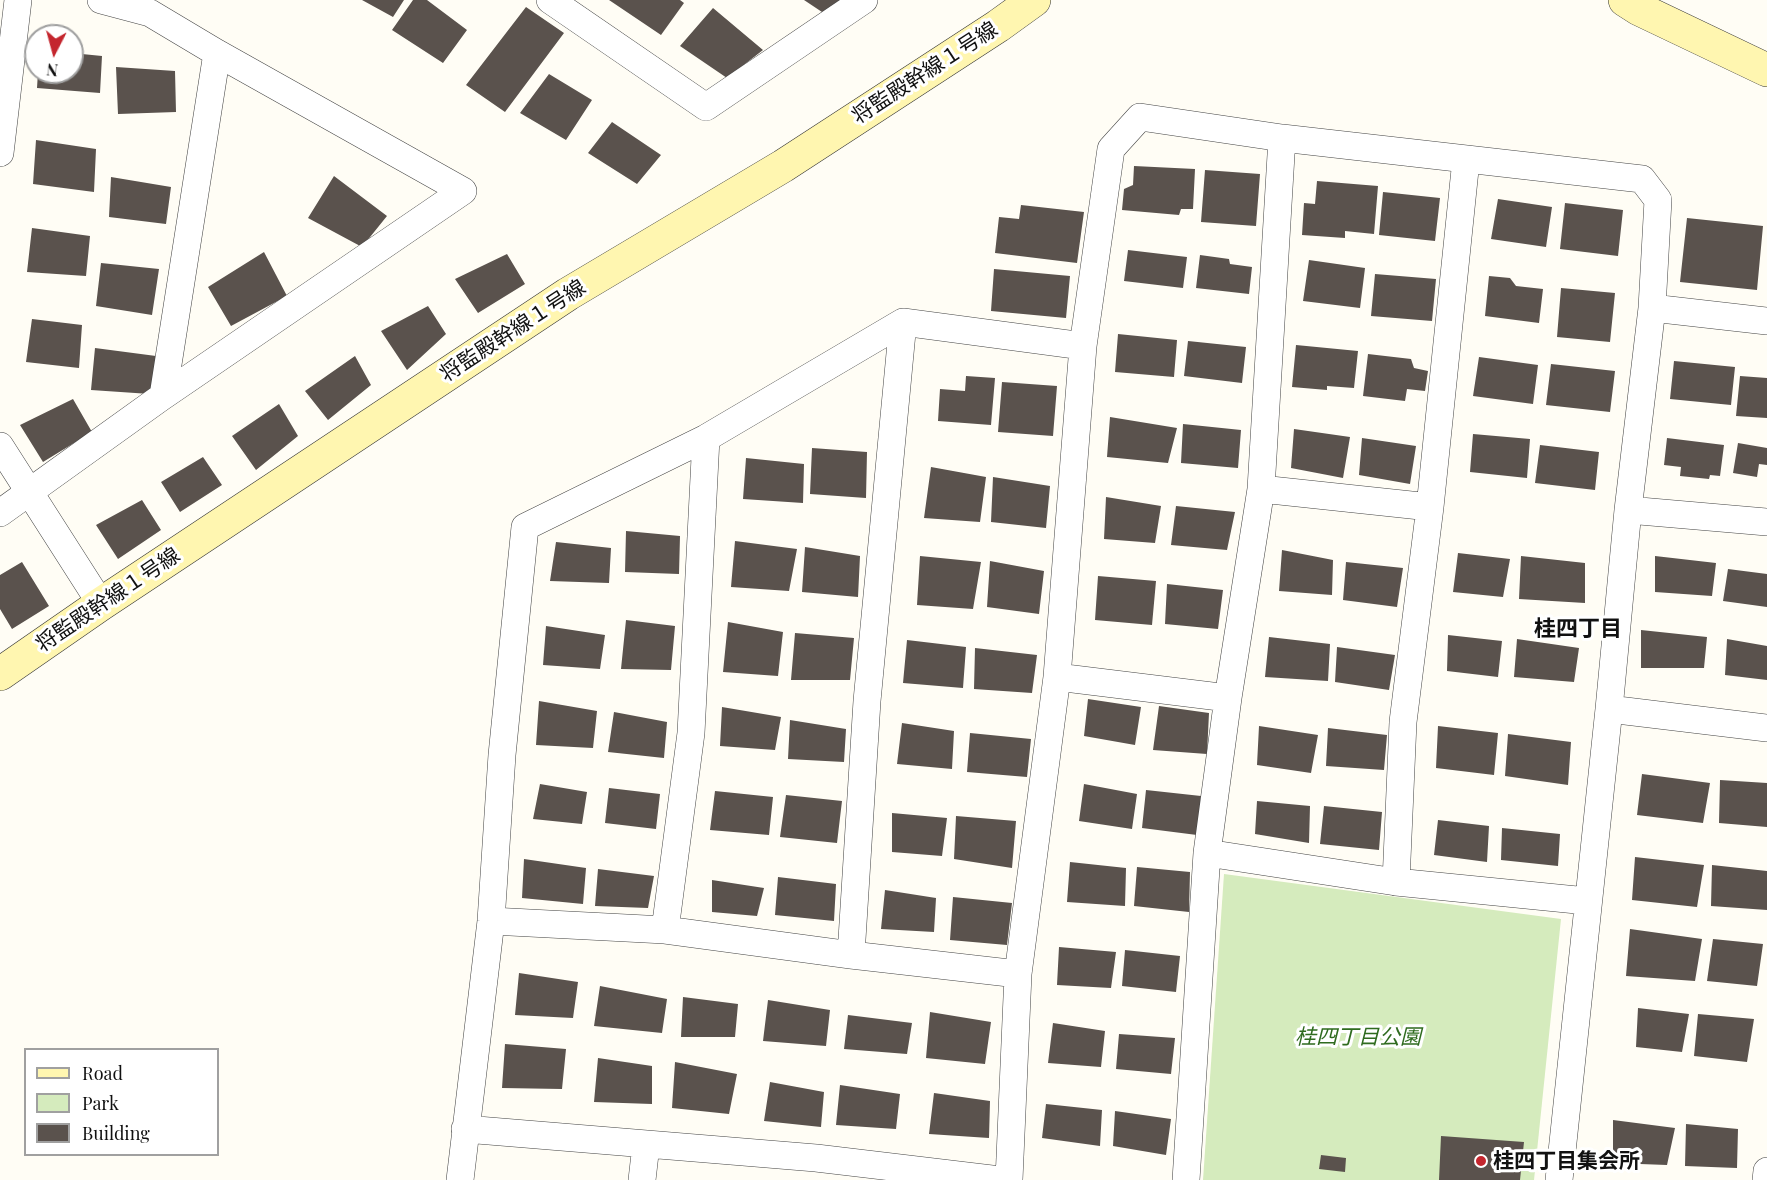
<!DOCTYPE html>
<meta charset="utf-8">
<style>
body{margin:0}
#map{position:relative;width:1767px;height:1180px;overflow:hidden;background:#fffdf5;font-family:"Playfair Display",serif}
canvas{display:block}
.legend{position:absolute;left:24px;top:1048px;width:195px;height:108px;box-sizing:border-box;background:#fff;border:2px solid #a0a0a0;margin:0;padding:8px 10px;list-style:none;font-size:18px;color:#111}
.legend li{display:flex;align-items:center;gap:12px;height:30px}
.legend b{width:30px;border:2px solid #a0a0a0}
.north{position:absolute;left:24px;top:24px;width:60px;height:60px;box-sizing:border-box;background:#fff;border:2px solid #a0a0a0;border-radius:50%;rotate:186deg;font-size:16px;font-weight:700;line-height:24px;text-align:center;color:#111}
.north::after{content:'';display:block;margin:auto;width:21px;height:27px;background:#c4262e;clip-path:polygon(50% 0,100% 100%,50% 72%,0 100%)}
</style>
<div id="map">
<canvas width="1767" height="1180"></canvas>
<ul class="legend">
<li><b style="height:8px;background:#fff6b0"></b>Road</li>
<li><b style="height:16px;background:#d5ebbd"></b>Park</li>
<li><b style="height:16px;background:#5a524d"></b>Building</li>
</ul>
<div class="north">N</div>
</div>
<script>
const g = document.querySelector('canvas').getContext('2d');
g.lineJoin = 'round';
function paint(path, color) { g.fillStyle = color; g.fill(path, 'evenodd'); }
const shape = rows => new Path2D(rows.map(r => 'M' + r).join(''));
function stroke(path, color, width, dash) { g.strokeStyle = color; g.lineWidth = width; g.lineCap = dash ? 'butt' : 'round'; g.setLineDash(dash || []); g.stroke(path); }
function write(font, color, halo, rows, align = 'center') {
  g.font = font + ' "Playfair Display","Noto Sans JP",serif'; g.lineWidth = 6; g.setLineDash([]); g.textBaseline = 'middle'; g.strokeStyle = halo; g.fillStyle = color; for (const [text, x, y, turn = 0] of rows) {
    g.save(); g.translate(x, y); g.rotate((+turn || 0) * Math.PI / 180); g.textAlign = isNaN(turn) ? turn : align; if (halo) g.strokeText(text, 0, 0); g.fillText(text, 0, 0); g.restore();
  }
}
paint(shape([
 [1224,874,1561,919,1534,1180,1203,1180]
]), '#d5ebbd');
paint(shape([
 [362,0,404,0,393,17],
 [413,0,427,0,467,30,443,63,392,30],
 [609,0,680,0,684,3,661,35],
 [804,0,842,0,828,16],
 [526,7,564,33,505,112,466,85],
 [713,8,763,50,727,78,680,46],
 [72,53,102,56,100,93,37,88,38,72,72,72],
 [116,67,175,71,176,112,118,114],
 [549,74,592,100,566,140,520,113],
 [612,122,661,155,637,184,588,153],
 [36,140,96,149,94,192,33,184],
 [1134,166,1195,169,1193,209,1181,209,1179,215,1122,210,1124,189,1133,185],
 [1205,170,1260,174,1256,226,1201,222],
 [334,176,387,216,362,247,308,218],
 [111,177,171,187,166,224,109,217],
 [1317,181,1378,186,1374,234,1345,231,1345,238,1302,235,1304,203,1315,204],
 [1383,192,1440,198,1435,241,1379,235],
 [1498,199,1552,207,1546,247,1491,239],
 [1565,203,1623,210,1618,256,1560,249],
 [1021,205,1084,212,1077,263,995,253,999,217,1019,219],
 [1687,218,1763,226,1757,290,1680,282],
 [32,228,90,236,86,276,27,272],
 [1128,250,1187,257,1183,288,1124,281],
 [264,252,287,296,231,326,208,287],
 [507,254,525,284,478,313,455,279],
 [1200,255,1229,259,1230,264,1252,267,1249,294,1196,288],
 [1309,260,1365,268,1360,308,1303,301],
 [101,263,159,269,152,315,96,306],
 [994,269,1070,276,1066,318,991,311],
 [1375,274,1436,279,1432,321,1371,316],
 [1489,276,1510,278,1516,286,1543,289,1539,323,1485,316],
 [1561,288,1615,293,1610,342,1557,337],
 [428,306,446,334,407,370,381,331],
 [32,319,82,325,79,368,26,362],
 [1118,334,1177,340,1174,377,1115,372],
 [1188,341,1246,347,1242,383,1184,376],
 [1296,345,1358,351,1354,388,1327,386,1327,390,1292,387],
 [95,348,156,356,150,394,91,390],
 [1368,354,1411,359,1414,368,1428,371,1425,391,1407,389,1405,401,1363,396],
 [355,356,371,385,328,420,305,391],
 [1479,357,1538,365,1533,404,1473,396],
 [1674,361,1735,367,1731,405,1670,399],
 [1551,364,1615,371,1610,412,1546,405],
 [966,376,995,378,991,425,938,421,940,389,965,391],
 [1740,376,1767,378,1767,418,1736,416],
 [1002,382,1057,386,1053,436,998,432],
 [73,399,92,432,43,462,20,425],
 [279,404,298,436,256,470,232,436],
 [1110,417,1177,428,1168,463,1107,457],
 [1183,424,1241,430,1238,468,1181,463],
 [1294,429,1350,437,1343,478,1291,468],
 [1473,434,1530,439,1527,478,1470,472],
 [1362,438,1416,446,1410,484,1359,475],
 [1667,438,1724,445,1720,476,1710,475,1709,479,1680,476,1681,467,1664,465],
 [1738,443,1767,448,1767,465,1759,464,1757,477,1733,473],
 [1540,445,1599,452,1595,490,1535,483],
 [812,448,867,452,866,498,810,494],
 [203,457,222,485,180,512,161,482],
 [746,458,804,464,803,503,743,499],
 [931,467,986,477,980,522,924,518],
 [993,477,1050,486,1046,528,991,522],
 [1106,497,1161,506,1155,543,1104,539],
 [142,500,161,530,118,559,96,525],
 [1176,506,1235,512,1227,550,1171,545],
 [626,531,680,536,679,574,625,572],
 [735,541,797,549,789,591,731,587],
 [556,542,611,548,609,583,550,581],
 [805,547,860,556,858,597,802,592],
 [1282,550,1333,560,1332,595,1279,591],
 [1458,553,1510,559,1503,597,1453,592],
 [920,556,981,562,973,609,917,605],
 [1521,556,1585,563,1585,603,1519,599],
 [1655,556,1716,563,1712,596,1655,592],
 [990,561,1044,571,1039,614,987,607],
 [22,562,49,606,12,629,0,609,0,575],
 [1346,562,1403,568,1397,607,1343,600],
 [1728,569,1767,574,1767,607,1723,601],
 [1098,576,1156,581,1152,625,1095,620],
 [1167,584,1223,590,1218,629,1165,624],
 [626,620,675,626,671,670,621,669],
 [728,622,783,632,778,676,723,672],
 [546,626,605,635,600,669,543,665],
 [1641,630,1707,637,1704,668,1641,668],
 [795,633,854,638,850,680,791,680],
 [1448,635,1502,641,1498,677,1447,671],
 [1269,637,1330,644,1328,681,1265,677],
 [1517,639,1579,648,1574,682,1514,677],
 [1727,639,1767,646,1767,680,1725,675],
 [907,640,966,647,963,688,903,683],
 [1337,647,1395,655,1389,690,1335,682],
 [975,648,1037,655,1032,693,974,689],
 [1088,699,1141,707,1135,745,1084,736],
 [539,701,597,711,593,748,536,745],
 [1159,706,1209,713,1207,754,1153,750],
 [722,707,781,717,775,750,720,746],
 [614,712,667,722,664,758,608,752],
 [790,720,846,729,844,762,788,759],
 [902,723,954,731,952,769,897,764],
 [1259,726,1318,735,1311,773,1257,765],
 [1438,726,1498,733,1494,775,1436,768],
 [1328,728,1387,735,1384,770,1326,766],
 [970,733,1031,739,1027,777,967,772],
 [1508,734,1571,742,1568,785,1505,776],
 [1642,774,1710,783,1703,823,1637,815],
 [1720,780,1767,783,1767,827,1719,823],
 [540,784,587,792,582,824,533,819],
 [1084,784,1137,794,1132,829,1079,821],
 [609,788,660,794,656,829,605,823],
 [1146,790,1201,796,1197,835,1142,828],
 [715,791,773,797,769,835,710,830],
 [786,795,842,801,837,843,780,837],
 [1257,801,1310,806,1309,843,1255,834],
 [1324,806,1382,812,1379,850,1320,844],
 [892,813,947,818,942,856,892,852],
 [956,816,1016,821,1012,868,954,859],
 [1438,820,1489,826,1487,862,1434,855],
 [1502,828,1560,834,1558,866,1501,860],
 [1635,857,1704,865,1697,907,1632,900],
 [524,859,586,868,583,904,522,898],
 [1070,862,1126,868,1125,906,1067,902],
 [1712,865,1767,871,1767,910,1711,906],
 [1137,867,1190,872,1189,912,1134,906],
 [598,869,654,876,648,908,595,906],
 [778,877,836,884,834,921,775,915],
 [712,880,764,888,757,916,712,912],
 [885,890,936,898,934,932,881,929],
 [953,897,1012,903,1007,945,950,940],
 [1630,929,1702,939,1695,981,1626,976],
 [1713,939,1763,944,1757,986,1707,981],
 [1059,947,1116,952,1111,988,1057,985],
 [1125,950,1180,956,1176,992,1122,986],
 [519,973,578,982,573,1018,515,1015],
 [600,986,667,999,662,1033,594,1026],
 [683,997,738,1004,735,1037,681,1037],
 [768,1000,830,1010,826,1046,763,1041],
 [1638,1008,1689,1014,1682,1052,1636,1047],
 [930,1012,991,1022,985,1064,926,1058],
 [1698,1014,1754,1019,1747,1062,1694,1056],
 [848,1015,912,1023,907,1054,844,1049],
 [1053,1023,1105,1031,1101,1067,1048,1063],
 [1119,1034,1175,1038,1171,1074,1116,1069],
 [505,1044,566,1049,562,1089,502,1088],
 [598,1058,652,1066,652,1104,594,1102],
 [675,1062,737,1074,729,1114,672,1108],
 [770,1082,824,1092,821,1127,764,1121],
 [840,1085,900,1094,896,1129,836,1125],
 [934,1093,990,1101,989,1138,929,1134],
 [1046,1104,1102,1110,1100,1146,1042,1138],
 [1115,1111,1171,1119,1166,1155,1113,1146],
 [1613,1120,1675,1128,1667,1165,1613,1163],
 [1686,1124,1738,1129,1737,1168,1685,1166],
 [1441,1136,1524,1142,1520,1180,1439,1180],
 [1321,1155,1346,1158,1345,1172,1319,1169]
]), '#5a524d');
const street = shape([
 [550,0,706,107,864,0],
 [0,153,18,0],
 [1652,308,1767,321],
 [163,396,217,53],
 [0,446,101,604],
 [1261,489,1430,507],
 [1628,510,1767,522],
 [0,513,163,396,463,191,217,53,150,13,101,0],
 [1057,677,1228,698],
 [1609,709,1767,728],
 [1207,853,1396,882,1587,901],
 [1396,882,1403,722,1430,507,1466,160],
 [491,921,665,930,851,955,1018,974],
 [665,930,691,733,706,438],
 [851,955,867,701,903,322],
 [465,1129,816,1158,1000,1180],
 [460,1180,491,921,502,755,525,527,706,438,903,322,1083,346],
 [642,1180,646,1145],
 [1009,1180,1018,974,1057,677,1083,346,1111,149,1140,117,1282,138,1642,179,1658,200,1652,308,1628,510,1609,709,1559,1180],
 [1186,1180,1207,853,1228,698,1261,489,1282,138],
 [1766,1180,1767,1171]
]);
const secondary = shape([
 [1625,0,1639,9,1767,70],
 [0,674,101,604,568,294,783,166,998,26,1034,0]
]);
stroke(street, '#444', 28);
stroke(secondary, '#333', 34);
stroke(street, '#fff', 27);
stroke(secondary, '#fff6b0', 33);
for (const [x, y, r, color] of [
 [1481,1161,6,"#c4262e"]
]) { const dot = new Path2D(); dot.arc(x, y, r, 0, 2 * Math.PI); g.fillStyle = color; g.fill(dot); stroke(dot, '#fff', 2); }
write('21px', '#111', '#fff', [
 ["将監殿幹線１号線",925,73,-33],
 ["将監殿幹線１号線",513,331,-33],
 ["将監殿幹線１号線",108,600,-34]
]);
write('italic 21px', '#2f6b1f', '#fff', [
 ["桂四丁目公園",1358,1037]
]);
write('bold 21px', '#111', '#fff', [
 ["桂四丁目集会所",1493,1161]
], 'left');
write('bold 22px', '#111', '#fff', [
 ["桂四丁目",1578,629]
]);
</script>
